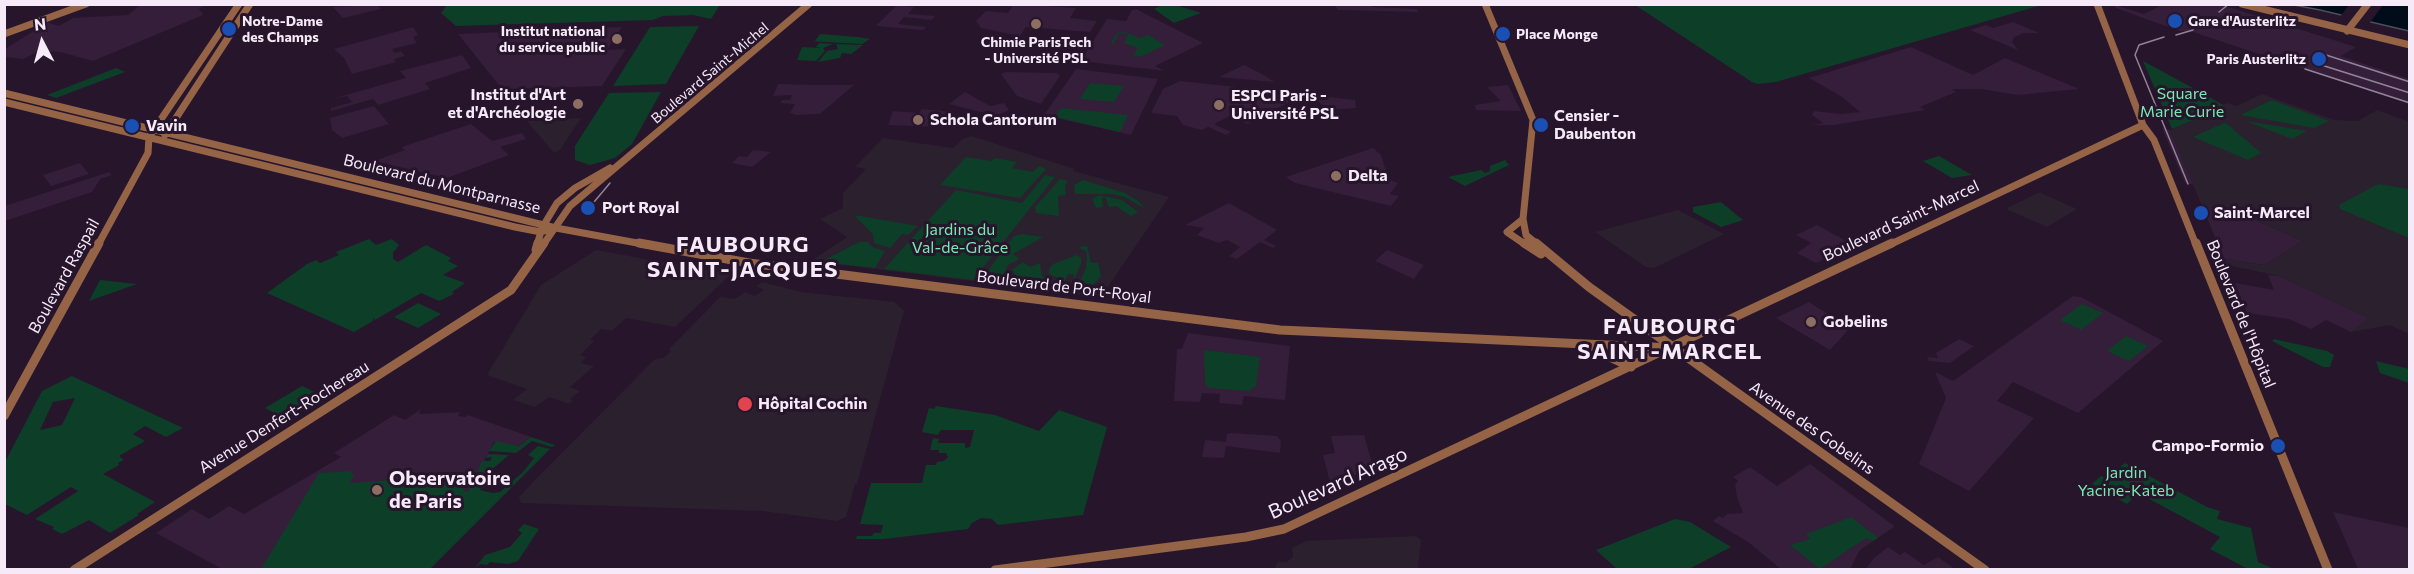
<!DOCTYPE html>
<meta charset="utf-8">
<style>
body{margin:0}
#map{position:relative;width:2414px;height:574px;overflow:hidden;background:#27152c;font-family:Commissioner,sans-serif}
canvas{display:block}
.frame{position:absolute;inset:0;border:6px solid #f6eaf9;pointer-events:none}
.north{position:absolute;left:12px;top:12px;width:60px;height:60px;-webkit-text-stroke:4px #27152c;paint-order:stroke;rotate:354deg;font-size:16px;font-weight:700;line-height:24px;text-align:center;color:#f6eaf9}
.north::after{content:'';display:block;margin:auto;width:21px;height:27px;background:#f6eaf9;clip-path:polygon(50% 0,100% 100%,50% 72%,0 100%)}
</style>
<div id="map">
<canvas width="2414" height="574"></canvas>
<div class="frame"></div>
<div class="north">N</div>
</div>
<script>
const g = document.querySelector('canvas').getContext('2d');
g.lineJoin = 'round';
function paint(path, color) { g.fillStyle = color; g.fill(path, 'evenodd'); }
const shape = rows => new Path2D(rows.map(r => 'M' + r).join(''));
function stroke(path, color, width, dash) { g.strokeStyle = color; g.lineWidth = width; g.lineCap = dash ? 'butt' : 'round'; g.setLineDash(dash || []); g.stroke(path); }
function write(font, color, halo, rows, align = 'center') {
  g.font = font + ' Commissioner,sans-serif'; g.lineWidth = 6; g.setLineDash([]); g.textBaseline = 'middle'; g.strokeStyle = halo; g.fillStyle = color; for (const [text, x, y, turn = 0] of rows) {
    g.save(); g.translate(x, y); g.rotate((+turn || 0) * Math.PI / 180); g.textAlign = isNaN(turn) ? turn : align; if (halo) g.strokeText(text, 0, 0); g.fillText(text, 0, 0); g.restore();
  }
}
paint(shape([
 [1014,4,1076,8,1070,18,1097,21,1090,32,1026,27,1020,36,981,28,976,21,986,11,1008,13],
 [140,5,208,5,199,8,203,15,93,61,60,52,39,51,23,59,5,57,5,49,40,27,36,26,46,22,59,26,73,18,128,15],
 [378,5,381,9,343,18,333,7],
 [897,5,914,7,908,14,935,16,932,20,904,17,898,24,926,27,923,30,876,26],
 [1334,5,1371,5,1372,7,1417,9,1418,12,1338,10],
 [2115,5,2144,14,2162,5,2222,5,2356,47,2341,56,2409,79,2409,104,2193,32,2180,31,2143,18,2116,8],
 [1136,9,1203,43,1155,66,1165,71,1081,61,1107,19,1126,21,1132,10],
 [2013,22,2039,33,2024,33,2014,37,2012,42,2018,50,1970,30,1986,25,1993,28],
 [413,27,418,35,413,37,417,43,392,49,395,53,401,51,405,56,394,59,396,62,352,74,344,58,334,49],
 [622,27,607,50,626,49,602,86,502,89,458,34],
 [1911,47,1973,75,2005,58,2079,89,2018,95,1980,89,1952,89,1956,92,1920,107,1925,110,1834,125,1812,125,1823,123,1812,115,1814,111,1841,114,1860,112,1842,97,1809,78],
 [462,55,471,68,425,83,430,89,378,105,373,99,331,111,331,108,352,102,347,96,332,99,406,78,400,71],
 [1244,65,1260,73,1275,82,1219,77],
 [1076,69,1158,79,1131,135,1044,115],
 [1006,72,1057,73,1060,76,1041,104,1017,96,1001,74],
 [1180,81,1295,93,1299,97,1247,124,1230,116,1214,124,1231,132,1226,135,1208,127,1202,130,1183,125,1177,116,1151,113,1163,89],
 [778,84,814,85,854,85,820,114,796,115,790,113,795,104,780,103,783,100,790,100,792,95,773,96],
 [1508,85,1521,111,1476,110,1475,105,1501,101,1487,87],
 [965,92,990,106,1004,103,1009,110,996,116,949,104],
 [1319,96,1355,100,1356,108,1328,110,1315,99],
 [374,106,389,124,342,138,332,130,330,118],
 [922,109,953,112,940,127,888,125,893,111,919,113],
 [471,124,492,141,522,133,526,139,500,147,509,155,447,178,374,161,405,150,402,147],
 [2162,128,2170,130,2194,185,2185,183],
 [1373,148,1381,155,1386,171,1384,178,1398,183,1390,194,1399,196,1391,206,1295,183,1286,177],
 [753,150,771,152,752,167,732,163,739,156,747,157],
 [80,163,89,174,51,186,43,175],
 [109,172,112,175,100,179,92,192,5,221,5,206],
 [1229,203,1277,230,1264,240,1276,246,1273,248,1260,242,1237,259,1229,256,1240,247,1227,240,1219,243,1197,235,1204,228,1185,225],
 [2202,206,2237,212,2303,241,2264,265,2224,259],
 [1817,225,1839,237,1854,246,1816,263,1797,253,1811,243,1796,235],
 [1387,250,1397,254,1424,265,1414,279,1375,261],
 [2268,275,2279,276,2370,318,2351,332,2326,320,2311,329,2289,319,2247,313,2235,283,2274,290],
 [2073,296,2081,297,2163,341,2078,413,2013,382,1997,401,2034,418,1969,491,1919,464,1946,398,1935,372,1953,381],
 [1809,302,1850,328,1830,350,1776,318],
 [1188,333,1290,346,1285,400,1244,396,1242,405,1219,403,1220,394,1202,393,1200,402,1174,401,1177,349,1182,349],
 [1959,339,1974,346,1950,363,1929,361,1927,357,1938,358,1936,353],
 [421,409,419,414,460,412,458,416,465,417,468,415,531,437,519,446,494,442,468,492,345,569,222,569,156,533,192,509,209,519,229,506,244,514,341,457,334,453,394,415,405,420],
 [1231,433,1277,436,1281,441,1280,453,1226,446,1224,458,1202,457,1205,440,1226,442,1227,434],
 [1364,435,1373,467,1331,486,1323,455,1335,453,1331,436],
 [1810,464,1893,525,1894,527,1860,550,1850,569,1782,570,1748,542,1713,521,1719,516,1723,518,1727,514,1743,513,1737,497,1735,484,1738,481,1733,477,1750,467,1777,486],
 [2333,512,2409,528,2409,569,2358,569],
 [1888,547,1900,555,1905,552,1924,565,1938,557,1955,569,1866,569,1874,558]
]), '#341e3a');
paint(shape([
 [2262,94,2334,120,2358,121,2377,110,2409,122,2409,334,2390,325,2351,332,2369,318,2279,276,2227,265,2224,259,2264,265,2303,241,2237,212,2202,206,2170,130,2206,115,2205,113,2216,107,2228,103,2237,106],
 [581,118,560,150,554,153,527,121],
 [971,136,1075,169,1073,171,1169,197,1101,297,811,261,847,237,820,219,843,208,843,193,866,169,855,167,883,138,953,148,963,139],
 [2040,192,2043,194,2077,209,2047,227,2008,210,2007,208],
 [1678,210,1724,234,1654,268,1646,267,1595,232],
 [596,250,728,274,729,276,675,327,626,318,612,331,601,329,590,340,594,341,580,355,586,357,581,363,594,366,570,387,580,391,570,399,573,401,569,404,549,397,535,407,513,400,527,389,487,375,541,285],
 [762,282,801,292,894,302,904,311,857,484,855,484,846,517,837,521,762,511,521,503,519,497,534,481,654,360,665,357,671,351,669,349,720,297,735,299,745,292,754,296,764,290,756,286],
 [1416,536,1421,540,1418,569,1274,569,1278,562,1286,562,1293,557,1292,548,1306,541]
]), '#2b202e');
paint(shape([
 [447,5,447,4,720,5,711,19,693,15,663,16,653,20,456,26,441,13],
 [1162,5,1175,5,1201,13,1174,23,1154,9],
 [1635,5,2042,5,1776,82,1758,84,1752,82],
 [699,26,666,84,613,86,650,27],
 [1126,32,1139,38,1148,35,1165,45,1142,56,1132,57,1138,48,1124,43,1129,33,1118,34,1114,44,1111,43,1117,33],
 [820,34,858,37,870,39,862,44,807,41,815,41],
 [819,43,833,44,823,48,825,51,816,61,797,60,802,47,821,48,816,47],
 [836,44,863,45,851,54,842,53,840,58,818,62,827,51,838,49],
 [2143,61,2206,95,2223,105,2222,108,2212,109,2206,112,2208,114,2172,129],
 [116,68,125,72,56,98,47,95],
 [1090,83,1124,86,1114,102,1080,99],
 [661,92,632,144,615,158,590,165,575,160,575,146,609,93],
 [2272,100,2329,121,2314,128,2240,115],
 [1061,108,1128,115,1120,132,1055,117],
 [2246,121,2307,131,2292,139],
 [2224,123,2226,123,2261,153,2248,160,2193,137],
 [1939,156,1972,175,1952,178,1923,161],
 [966,157,991,161,995,158,1017,162,1012,168,1033,172,1039,166,1046,169,1020,198,940,185],
 [1505,160,1509,165,1465,186,1448,177,1481,170,1485,173,1490,171,1490,166],
 [1045,175,1055,177,973,280,884,269,956,190,1022,203],
 [1060,179,1068,181,1065,186,1066,195,1058,196,1059,216,1036,213,1035,207],
 [1083,180,1125,193,1138,201,1145,209,1127,198,1113,194,1075,194,1074,185],
 [2378,184,2409,189,2409,238,2340,209,2339,205],
 [1099,195,1122,200,1138,212,1131,216,1116,206,1109,207,1105,197,1102,198,1103,207,1096,208,1092,199],
 [1721,202,1743,220,1721,227,1693,212,1693,207],
 [854,215,918,226,908,235,902,234,890,248,874,243,873,234],
 [1022,234,1043,237,1013,254,1019,259,1008,265,1004,275,986,273,1014,236],
 [369,239,376,245,392,239,399,245,393,253,393,259,398,262,426,245,451,258,448,261,458,266,443,275,465,283,452,292,454,294,439,301,421,293,375,320,373,318,373,321,354,332,267,293,307,264,316,260,320,263,339,255,336,252],
 [859,242,868,242,872,247,885,251,875,268,821,262],
 [1087,246,1091,263,1098,263,1101,276,1094,284,1079,283,1086,268,1087,257,1086,251,1078,247],
 [1077,255,1081,258,1081,264,1073,282,1074,275,1068,274,1065,281,1049,274,1049,269,1053,264],
 [1023,262,1030,267,1040,263,1042,276,1057,283,1017,277,1012,270],
 [100,280,137,284,89,301],
 [418,303,441,314,418,328,394,317],
 [2082,304,2103,313,2081,330,2060,320],
 [2126,336,2148,346,2129,361,2107,351],
 [2274,339,2327,351,2334,355,2330,367,2323,367,2272,341],
 [1204,350,1260,357,1256,386,1249,391,1208,388,1205,383],
 [2376,361,2409,369,2409,383,2380,373],
 [72,376,183,428,166,437,145,426,133,434,145,441,119,456,124,460,118,463,119,465,103,474,155,502,137,514,139,515,110,533,89,520,62,534,52,529,54,527,35,519,78,491,71,487,27,515,5,504,5,462,42,391],
 [75,398,62,425,40,430,53,402],
 [302,386,321,395,313,397,287,413,289,415,284,418,265,408],
 [936,406,995,415,1039,431,1059,410,1107,427,1083,515,998,525,992,519,981,518,972,523,968,529,884,539,856,539,857,536,872,536,874,533,881,533,883,525,860,524,871,483,922,483,926,465,936,465,937,462,944,461,948,457,946,453,939,453,939,450,930,450,933,438,939,439,938,443,965,443,965,448,970,447,974,430,941,430,938,435,922,432,929,408,934,409],
 [531,437,555,445,552,447,532,441,516,453,489,451,496,441,519,446],
 [538,446,550,449,430,569,261,569,319,473,352,471,351,474,354,475,350,483,395,480,394,482,399,483,412,479,458,476,464,491,468,492,482,461,490,461,492,457,486,458,488,454,509,455,484,476,486,477,477,485,481,487,480,490,493,493,500,492,523,472,534,458,528,455],
 [2125,463,2207,507,2220,511,2217,519,2251,528,2258,562,2274,569,2248,569,2210,549,2220,537,2138,493,2127,504,2092,484,2101,476,2106,478],
 [1851,517,1878,538,1873,541,1866,538,1820,569,1790,545,1810,539,1806,534],
 [1675,519,1690,522,1731,547,1687,570,1617,569,1596,550],
 [524,524,539,529,518,561,508,564,490,562,487,565,480,564,475,568,485,555,510,547,522,533,518,530]
]), '#0d3e28');
const water = shape([
 [2294,5,2409,5,2409,31,2320,10,2294,5]
]);
paint(water, '#000c1a');
stroke(water, '#4a4f5d', 1.5);
paint(shape([
 [2349,5,2383,5,2368,25,2339,18]
]), '#27152c');
stroke(shape([
 [1485,4,1533,120,1523,219,1526,235,1538,245],
 [2097,4,2143,125,2154,140,2196,245],
 [2242,4,2410,45],
 [2347,31,2368,4],
 [4,34,86,4],
 [4,93,556,228,648,245],
 [4,102,515,227,541,232,555,228],
 [165,135,250,4],
 [1523,219,1507,232,1526,245],
 [98,245,148,153,149,137,239,4],
 [537,245,542,228,557,203,575,188,610,168],
 [543,245,570,206,809,4],
 [1889,245,2143,125]
]), '#956446', 7);
stroke(shape([
 [639,243,749,263,1280,330,1673,348],
 [1524,243,1541,254],
 [1536,243,1589,287,1985,570],
 [2196,243,2328,570],
 [536,250,538,243],
 [1588,347,1631,367],
 [4,416,99,243],
 [74,570,511,290,544,243],
 [995,570,1246,537,1284,529,1892,243]
]), '#956446', 9);
stroke(shape([
 [2219,12,2229,4],
 [2176,35,2193,30],
 [2164,37,2139,45,2135,55,2188,184],
 [2326,55,2410,82],
 [2315,63,2410,93],
 [2305,69,2410,103],
 [589,208,610,183]
]), '#928496', 1.5);
for (const [x, y, r, color] of [
 [2175,21,8,"#1a4fb4"],
 [1036,24,6,"#8d6e63"],
 [229,29,8,"#1a4fb4"],
 [1503,34,8,"#1a4fb4"],
 [617,39,6,"#8d6e63"],
 [2319,59,8,"#1a4fb4"],
 [578,104,6,"#8d6e63"],
 [1219,105,6,"#8d6e63"],
 [918,120,6,"#8d6e63"],
 [1541,125,8,"#1a4fb4"],
 [132,126,8,"#1a4fb4"],
 [1336,176,6,"#8d6e63"],
 [588,208,8,"#1a4fb4"],
 [2201,213,8,"#1a4fb4"],
 [1811,322,6,"#8d6e63"],
 [745,404,8,"#e0444e"],
 [2278,446,8,"#1a4fb4"],
 [377,490,6,"#8d6e63"]
]) { const dot = new Path2D(); dot.arc(x, y, r, 0, 2 * Math.PI); g.fillStyle = color; g.fill(dot); stroke(dot, '#27152c', 2); }
write('bold 14px', '#f6eaf9', '#27152c', [
 ["Notre-Dame",242,21],
 ["des Champs",242,37],
 ["Gare d'Austerlitz",2188,21],
 ["Institut national",605,31,"right"],
 ["du service public",605,47,"right"],
 ["Place Monge",1516,34],
 ["Chimie ParisTech",1036,42,"center"],
 ["- Université PSL",1036,58,"center"],
 ["Paris Austerlitz",2306,59,"right"]
], 'left');
write('14px', '#f6eaf9', '#27152c', [
 ["Boulevard Saint-Michel",710,73,-40]
]);
write('16px', '#7ce8b1', '#27152c', [
 ["Square",2182,94],
 ["Marie Curie",2182,112],
 ["Jardins du",960,230],
 ["Val-de-Grâce",960,248],
 ["Jardin",2126,473],
 ["Yacine-Kateb",2126,491]
]);
write('bold 16px', '#f6eaf9', '#27152c', [
 ["Institut d'Art",566,95,"right"],
 ["et d'Archéologie",566,113,"right"],
 ["ESPCI Paris -",1231,96],
 ["Université PSL",1231,114],
 ["Censier -",1554,116],
 ["Daubenton",1554,134],
 ["Schola Cantorum",930,120],
 ["Vavin",146,126],
 ["Delta",1348,176],
 ["Port Royal",602,208],
 ["Saint-Marcel",2214,213],
 ["Gobelins",1823,322],
 ["Hôpital Cochin",758,404],
 ["Campo-Formio",2264,446,"right"]
], 'left');
write('16px', '#f6eaf9', '#27152c', [
 ["Boulevard du Montparnasse",442,184,14],
 ["Boulevard Saint-Marcel",1901,221,-25],
 ["Boulevard Raspail",64,276,-61],
 ["Boulevard de Port-Royal",1064,287,7],
 ["Boulevard de l'Hôpital",2241,314,68],
 ["Avenue Denfert-Rochereau",284,417,-32],
 ["Avenue des Gobelins",1812,428,35]
]);
write('bold 20px', '#f6eaf9', '#27152c', [
 ["Observatoire",389,478],
 ["de Paris",389,501]
], 'left');
write('20px', '#f6eaf9', '#27152c', [
 ["Boulevard Arago",1338,483,-24]
]);
g.letterSpacing = '1.5px';
write('bold 22px', '#f6eaf9', '#27152c', [
 ["FAUBOURG",743,245],
 ["SAINT-JACQUES",743,270],
 ["FAUBOURG",1670,327],
 ["SAINT-MARCEL",1670,352]
]);
g.letterSpacing = '0px';
</script>
